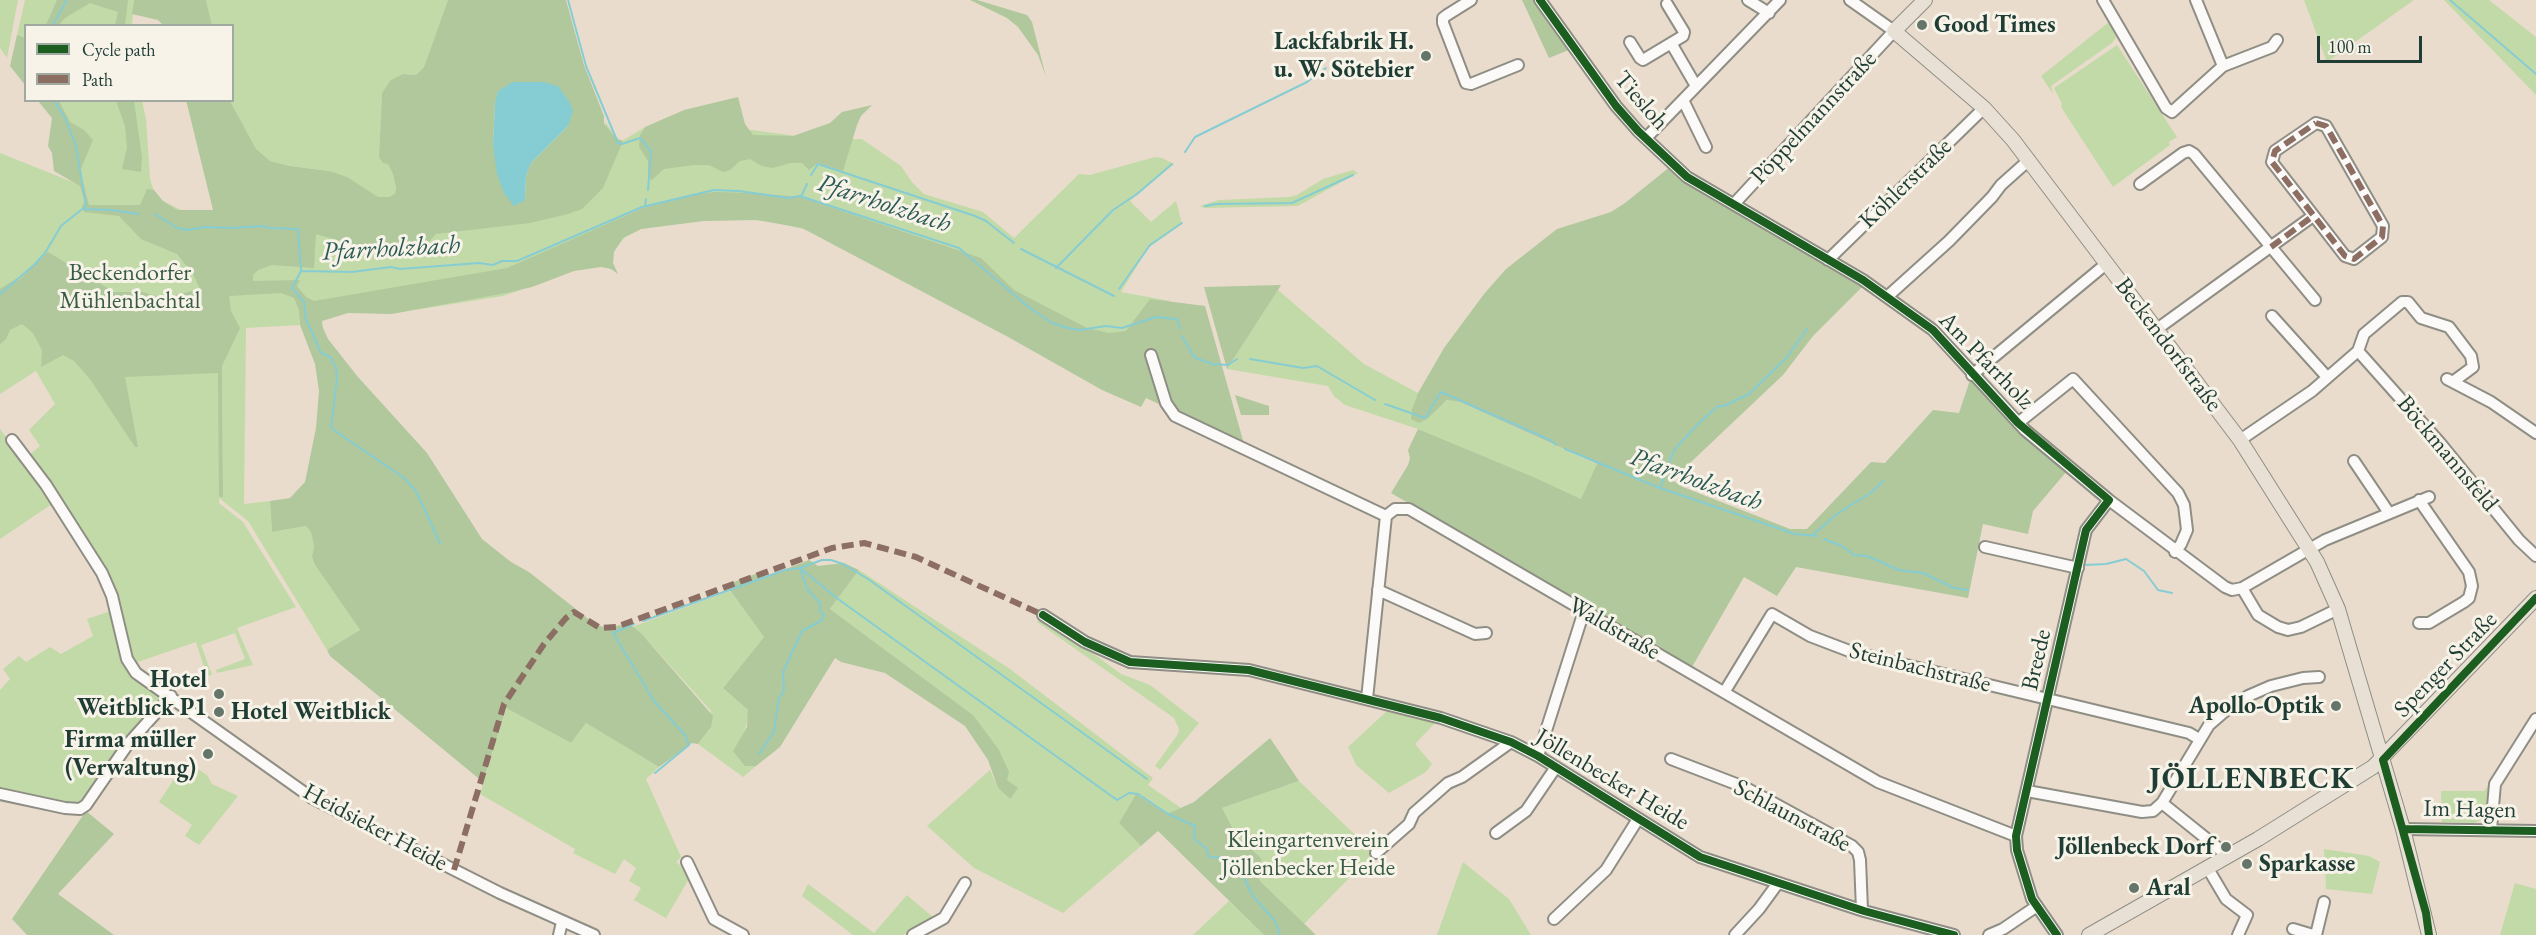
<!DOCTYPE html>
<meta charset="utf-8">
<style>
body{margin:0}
#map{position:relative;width:2536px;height:935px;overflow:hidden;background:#e9dccd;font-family:"EB Garamond",serif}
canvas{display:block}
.legend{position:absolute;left:24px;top:24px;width:210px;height:78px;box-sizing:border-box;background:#f7f3e8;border:2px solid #a1aaa0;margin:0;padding:8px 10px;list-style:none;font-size:18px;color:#1f3d34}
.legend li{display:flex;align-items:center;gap:12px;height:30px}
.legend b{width:30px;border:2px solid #a1aaa0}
.scale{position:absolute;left:2317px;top:36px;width:105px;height:27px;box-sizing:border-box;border:3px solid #1f3d34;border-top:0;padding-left:8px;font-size:18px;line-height:21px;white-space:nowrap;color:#1f3d34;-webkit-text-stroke:4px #f7f3e8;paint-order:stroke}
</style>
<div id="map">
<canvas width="2536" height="935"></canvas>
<ul class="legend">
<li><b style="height:8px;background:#1b5e20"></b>Cycle path</li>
<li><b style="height:8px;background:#8d6e63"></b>Path</li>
</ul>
<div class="scale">100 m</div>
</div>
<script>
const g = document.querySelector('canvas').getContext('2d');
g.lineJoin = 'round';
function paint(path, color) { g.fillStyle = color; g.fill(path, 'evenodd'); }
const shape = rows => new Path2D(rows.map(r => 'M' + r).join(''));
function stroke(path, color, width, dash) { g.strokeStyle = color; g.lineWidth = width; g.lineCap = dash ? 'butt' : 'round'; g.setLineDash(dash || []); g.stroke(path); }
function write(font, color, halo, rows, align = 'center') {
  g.font = font + ' "EB Garamond",serif'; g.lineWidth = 6; g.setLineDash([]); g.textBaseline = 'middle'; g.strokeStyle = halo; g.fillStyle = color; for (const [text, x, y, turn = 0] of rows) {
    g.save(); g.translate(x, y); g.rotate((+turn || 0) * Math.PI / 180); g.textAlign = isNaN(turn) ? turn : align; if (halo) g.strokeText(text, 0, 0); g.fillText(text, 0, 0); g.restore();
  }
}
paint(shape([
 [0,0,18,0,7,58,0,48],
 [25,0,134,0,132,25,26,26,25,74,19,36,17,35],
 [206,0,448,0,424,67,416,75,403,74,382,93,379,157,388,164,393,174,396,188,395,194,389,198,378,197,329,171,290,166,270,161,256,150,230,101,232,100,232,26,212,25],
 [2304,0,2414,0,2327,62],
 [2444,0,2489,0,2536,37,2536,95],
 [2109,22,2117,36,2112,43,2051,86,2053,94,2041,76],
 [2117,45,2177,137,2169,142,2170,145,2113,187,2061,107,2062,104,2054,88],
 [43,101,142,101,146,119,150,179,154,191,161,200,181,210,526,214,612,144,605,121,615,136,622,141,645,127,640,135,752,130,818,139,862,139,901,166,912,182,924,194,983,212,1014,238,1079,174,1090,175,1155,157,1162,158,1174,164,1130,201,1151,222,1176,201,1182,224,1148,248,1121,292,1170,301,1110,380,808,230,773,222,742,219,693,221,641,229,625,237,615,249,514,285,521,290,503,296,390,314,359,307,299,320,300,325,246,328,244,504,270,501,272,532,306,526,311,532,314,546,312,557,315,565,360,630,327,650,248,521,219,498,219,503,243,522,296,607,237,628,253,665,217,673,216,670,245,659,235,633,201,645,212,675,207,676,196,642,132,664,114,595,28,456,40,446,29,430,55,404,36,371,0,394,0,153,80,185,55,119],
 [238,330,222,366,223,497,219,497,219,373],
 [1353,170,1358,173,1298,206,1204,208,1200,206,1219,200,1289,197,1297,195,1323,179],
 [1278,290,1364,364,1418,393,1412,409,1438,408,1448,400,1460,402,1598,465,1581,499,1536,478,1418,429,1345,405,1334,396,1328,386,1227,369],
 [0,429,56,505,49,506,0,539],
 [859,570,1010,669,1153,778,1148,785,1181,808,1167,814,1136,794,1119,823,1141,846,1063,913,974,868,927,826,990,770,998,788,1010,799,1006,780,973,715,830,609],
 [730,591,764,637,723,688,748,710,749,715,743,736,750,766,756,766,743,777,698,744,711,727,711,711,641,633,632,627],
 [109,608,114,612,126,662,163,698,83,801,74,805,0,789,0,690,10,679,3,669,19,656,26,662,50,647,61,654,93,636,87,619,108,612],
 [1042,616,1121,674,1150,685,1199,723,1160,770,1155,766,1178,734,1179,729,1174,718,1037,622],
 [506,708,571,743,586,723,659,767,646,779,681,857,676,862,687,871,690,877,666,918,634,900,641,888,629,881,636,868,624,859,615,874,573,853,575,849,480,794],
 [1388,710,1436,722,1415,744,1432,764,1426,772,1389,793,1356,765,1348,747],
 [190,764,207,775,212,784,238,796,199,845,185,836,192,825,159,802,180,770],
 [1299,781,1374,853,1304,924,1261,882,1255,872,1262,859,1237,836,1222,808],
 [2488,786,2487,810,2483,819,2474,823,2442,822,2441,791,2484,791],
 [2324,849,2369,856,2380,862,2372,894,2326,889],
 [1463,862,1509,899,1531,935,1437,935],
 [2515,883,2536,889,2536,935,2500,935],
 [808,884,874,933,907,895,935,919,903,935,853,935,802,896],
 [1229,901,1264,935,1193,935]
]), '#c2daa7');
paint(shape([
 [57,0,128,0,125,25,115,25,118,12,90,3,65,18,59,25,46,25],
 [134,0,206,0,212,25,163,25,158,20,132,14],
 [448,0,566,0,584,65,604,116,604,123,616,139,623,141,603,188,582,209,568,214,530,223,436,234,422,249,410,252,393,254,378,252,316,234,314,268,272,265,258,270,253,275,253,281,300,280,297,286,306,297,314,301,507,268,643,208,689,195,715,192,754,193,801,197,981,258,1014,290,1087,328,1109,333,1126,331,1150,299,1205,306,1244,444,1146,398,1141,407,1102,390,1010,338,802,228,757,220,704,221,641,229,623,238,614,252,613,263,618,274,611,269,601,267,574,271,532,287,506,293,391,314,348,313,322,321,323,328,328,339,358,377,427,453,482,539,511,562,529,572,596,625,609,628,628,623,641,633,713,716,711,727,698,744,692,743,659,767,586,723,571,743,506,708,484,779,478,778,330,656,327,650,360,630,315,565,312,557,314,546,311,532,306,526,272,532,270,501,290,498,305,482,316,428,319,391,315,364,300,325,299,310,294,298,281,293,229,296,231,311,240,328,222,366,223,497,219,497,218,373,125,377,138,447,135,447,90,379,74,361,63,355,41,367,42,350,33,333,22,324,10,330,6,339,0,344,0,289,16,279,18,281,48,252,114,292,142,292,164,298,200,289,193,274,177,254,141,239,119,216,84,212,82,206,85,202,80,186,54,171,52,153,48,146,52,118,38,101,59,101,70,122,84,130,93,140,80,171,89,205,140,205,147,189,154,190,163,201,177,210,213,210,186,100,230,101,256,149,270,161,290,166,329,171,347,177,378,197,389,197,395,194,396,188,393,174,388,164,383,163,379,157,382,93,391,80,403,74,416,75,424,67],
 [495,104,568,126,531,163,526,176,525,200,493,145],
 [970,0,977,0,1027,15,1032,22,1046,77,1038,55,1018,27,1007,18],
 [1522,0,1536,0,1571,49,1549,58],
 [17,35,25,38,25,85,10,66],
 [738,97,745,124,753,135,793,136,830,123,842,112,872,105,861,116,857,125,843,171,818,163,809,170,802,163,790,163,773,168,762,166,750,159,740,161,730,170,723,172,709,165,694,165,664,169,652,180,648,178,648,161,639,147,640,135,645,127,684,110],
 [116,101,134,101,142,157,141,172,122,169,127,147,125,126],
 [1671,166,1864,285,1813,336,1783,375,1672,480,1683,487,1790,529,1807,529,1871,462,1885,463,1933,410,1959,413,1971,377,2067,471,2033,511,2028,534,1983,524,1968,598,1796,567,1777,596,1744,577,1692,667,1391,493,1408,465,1410,458,1408,450,1418,429,1536,478,1581,499,1597,464,1460,402,1447,400,1427,419,1419,423,1411,419,1412,409,1418,393,1444,348,1484,294,1506,269,1557,229,1611,212,1625,203],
 [1281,285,1278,290,1227,369,1204,287],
 [1235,395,1269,406,1269,415,1241,415],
 [809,560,818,566,844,563,859,570,830,609,973,715,999,750,1009,772,1007,780,1018,788,1010,799,998,788,988,760,965,726,885,673,841,662,835,658,780,747,756,766,745,766,733,751,747,727,748,710,723,688,764,637,726,585,758,573,768,576],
 [1270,738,1299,781,1222,808,1237,836,1262,859,1255,872,1261,882,1316,935,1264,935,1158,831,1141,846,1119,823,1136,794,1167,814,1194,802],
 [86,811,114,834,58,894,114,935,27,935,12,919]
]), '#b0c89c');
paint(shape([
 [513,82,543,82,558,86,569,101,573,111,568,126,531,163,526,176,525,200,514,206,504,193,497,174,493,145,495,104,498,91]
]), '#86cdd3');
stroke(shape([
 [568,0,586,66,618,143,622,144,640,138,651,151,648,190],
 [2450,0,2536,74],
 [52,26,67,0],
 [1185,152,1195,137,1307,82,1326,68],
 [811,175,818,164,975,216,986,221,1014,243],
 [801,197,807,184],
 [645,206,646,199],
 [1205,206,1216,204,1292,203,1353,175],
 [83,209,111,210,139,214],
 [155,214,177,228,188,230,204,227,232,228,262,226,270,228,298,229,301,271,292,288,304,302,306,319,321,353,330,357,336,367,337,378,331,428,404,478,416,491,440,543],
 [1021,249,1114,296],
 [1056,268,1113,210,1137,194,1172,164],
 [301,271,352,272,391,267,400,269,479,263,493,265,502,261,517,261,642,207,714,190,739,191,788,198,800,196,959,248,1031,309,1052,323,1068,328,1079,330,1106,326,1122,328,1156,317,1177,319,1180,329],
 [1119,289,1150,245,1182,223],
 [0,294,34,265,45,253,61,226,86,206,76,146,66,120,54,100],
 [1182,336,1194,357,1212,364,1228,365,1237,359],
 [1250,359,1303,368,1317,366,1375,400],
 [1385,404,1425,418,1441,392,1550,440,1556,445],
 [1565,449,1660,488,1795,534,1817,536],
 [1660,488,1674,450,1699,423,1718,406,1724,406,1749,394,1787,357,1807,329],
 [1814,534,1837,514,1872,492,1883,481],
 [1824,539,1842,546,1854,555,1867,556,1899,570,1923,573,1954,588,1968,590],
 [2084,565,2106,564,2126,559,2144,571,2158,590,2172,593],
 [800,568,838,599,1117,800,1129,793,1138,794,1168,814,1195,826,1194,839,1206,848,1209,857,1229,858,1243,876,1253,896,1275,921,1280,935],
 [643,621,785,570,800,568,822,560,831,560,843,564,868,579,1147,779],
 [634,624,613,633,654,701,685,735,689,745,655,773],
 [759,754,774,732,779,698,784,691,783,672,791,655,802,631,822,620,824,615,820,612,820,603,807,589,800,568]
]), '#86cdd3', 2);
const minor = shape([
 [1471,0,1447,15,1443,18,1443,23,1466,83,1471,84,1518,65],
 [1540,0,1616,106,1638,131,1687,177,1863,280,1933,330,2025,430,2109,500,2225,587,2232,590,2242,588,2325,540,2429,497],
 [1748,0,1769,13],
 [2103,0,2166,108,2172,112,2223,66,2272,47,2277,40],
 [2196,0,2223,66],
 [1630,42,1640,58,1643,60,1683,36,1684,32,1667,4],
 [1671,43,1696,86],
 [1683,100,1706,147],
 [2316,123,2326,126,2383,226,2382,237,2354,259,2345,256,2272,162,2275,151,2316,123],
 [1646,138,1780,0],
 [2140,184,2183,153,2189,151,2194,154,2315,300],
 [1734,204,1894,31,1850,0],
 [1828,260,1984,108],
 [1888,296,1949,241,1992,197,2001,185,2029,160],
 [2272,316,2327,377],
 [2157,329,2313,216],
 [2358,351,2440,443,2519,540,2536,556],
 [2358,351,2364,334,2402,302,2408,302,2421,318,2449,327,2471,356,2473,367,2454,381],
 [1151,355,1166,403,1175,416,1386,516],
 [1972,375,2106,264],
 [2447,379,2491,402,2536,433],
 [2018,423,2073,379,2178,493,2184,505,2187,530,2181,544,2175,552],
 [12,440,46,485,102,573,112,596,127,659,136,673,312,798,500,893,594,935],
 [2240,440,2312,391,2358,351],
 [2354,461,2389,513],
 [1386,516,1395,509,1409,509,1878,782,2016,836],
 [1985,547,2078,568],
 [2242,588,2258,615,2278,627,2288,630,2301,627,2338,609],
 [1378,590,1475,634,1486,633],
 [1043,615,1085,642,1130,662,1249,670,1441,718,1511,742,1538,756,1700,857,1864,911,1954,935],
 [2419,623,2429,623,2464,602,2469,598,2472,586,2469,572,2419,500],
 [1725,691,1772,614,1810,636,1852,652,2189,733,2199,739],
 [1367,699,1386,516],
 [1538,756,1584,611],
 [1671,759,1744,787,1852,846,1858,852,1860,860,1862,910],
 [2027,791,2142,812,2153,811,2162,803,2209,725,2224,712,2248,696,2271,686,2303,678,2319,677],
 [0,794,65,808,80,809,86,805,128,744,171,696],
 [2162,803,2228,856],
 [2403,829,2536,831],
 [2491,829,2495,784,2536,719],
 [1496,833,1526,811,1556,767],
 [1376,853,1409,824,1414,813,1448,783,1462,777,1511,742],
 [687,862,714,919,743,935],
 [2207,867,2226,899,2247,915,2238,935],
 [1554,919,1606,870,1638,819],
 [2293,929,2313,935],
 [559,935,562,922],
 [913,935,944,918,965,883],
 [1735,935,1759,909,1778,883],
 [1989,935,2003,929,2037,906],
 [2057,935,2032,899,2017,850,2016,836,2086,530,2109,500],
 [2316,935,2324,902]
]);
const major = shape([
 [1925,0,1894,31,1984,108,2013,140,2240,440,2317,562,2338,609,2345,633,2403,829,2429,935],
 [2089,935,2258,839,2373,767,2536,598]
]);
stroke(minor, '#8f8e85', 14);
stroke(major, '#8f8e85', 16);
stroke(minor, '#fcfaf8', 10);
stroke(major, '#e8e0d4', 14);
stroke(shape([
 [2316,123,2326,126,2383,226,2382,237,2354,259,2345,256,2272,162,2275,151,2316,123],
 [2271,247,2313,216],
 [454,870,504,704,544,644,566,618,574,612,600,628,616,627,832,548,864,543,916,557,1043,615]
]), '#8d6e63', 6, [12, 6]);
stroke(shape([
 [1540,0,1616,106,1638,131,1687,177,1863,280,1933,330,2018,423,2109,500,2086,530,2016,836,2017,850,2032,899,2057,935],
 [1043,615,1085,642,1130,662,1249,670,1441,718,1511,742,1538,756,1700,857,1864,911,1954,935],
 [2403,829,2536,831],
 [2429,935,2426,913,2383,760,2536,598]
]), '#1b5e20', 8);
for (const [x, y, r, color] of [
 [1922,25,6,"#66756a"],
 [1426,56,6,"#66756a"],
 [219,694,6,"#66756a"],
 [2336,706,6,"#66756a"],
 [219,712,6,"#66756a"],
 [208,754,6,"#66756a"],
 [2226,847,6,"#66756a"],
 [2247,864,6,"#66756a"],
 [2134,888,6,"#66756a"]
]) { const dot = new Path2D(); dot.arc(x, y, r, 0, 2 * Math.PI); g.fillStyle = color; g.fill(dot); stroke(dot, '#f7f3e8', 2); }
write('bold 24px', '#1f3d34', '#f7f3e8', [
 ["Good Times",1934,25,"left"],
 ["Lackfabrik H.",1414,42],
 ["u. W. Sötebier",1414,70],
 ["Hotel",207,680],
 ["Weitblick P1",207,708],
 ["Apollo-Optik",2324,706],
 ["Hotel Weitblick",231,712,"left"],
 ["Firma müller",196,740],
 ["(Verwaltung)",196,768],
 ["Jöllenbeck Dorf",2214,847],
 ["Sparkasse",2259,864,"left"],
 ["Aral",2146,888,"left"]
], 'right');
write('24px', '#1f3d34', '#f7f3e8', [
 ["Tiesloh",1641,101,49],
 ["Pöppelmannstraße",1814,118,-47],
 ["Köhlerstraße",1906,184,-44],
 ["Beckendorfstraße",2168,345,53],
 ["Am Pfarrholz",1986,361,46],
 ["Böckmannsfeld",2447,454,50],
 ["Waldstraße",1614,629,30],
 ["Breede",2037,660,-77],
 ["Spenger Straße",2446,665,-46],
 ["Steinbachstraße",1920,668,14],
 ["Jöllenbecker Heide",1612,780,31],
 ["Im Hagen",2470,810,1],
 ["Schlaunstraße",1792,816,28],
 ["Heidsieker Heide",375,828,28]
]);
write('24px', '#395c45', '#f7f3e8', [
 ["Beckendorfer",130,273],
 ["Mühlenbachtal",130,301],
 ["Kleingartenverein",1308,840],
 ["Jöllenbecker Heide",1308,868]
]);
write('italic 26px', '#2b5954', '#f7f3e8', [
 ["Pfarrholzbach",884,204,18],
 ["Pfarrholzbach",391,249,-3],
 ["Pfarrholzbach",1696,480,20]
]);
g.letterSpacing = '1.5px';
write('bold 30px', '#1f3d34', '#f7f3e8', [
 ["JÖLLENBECK",2252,780]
]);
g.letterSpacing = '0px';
</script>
